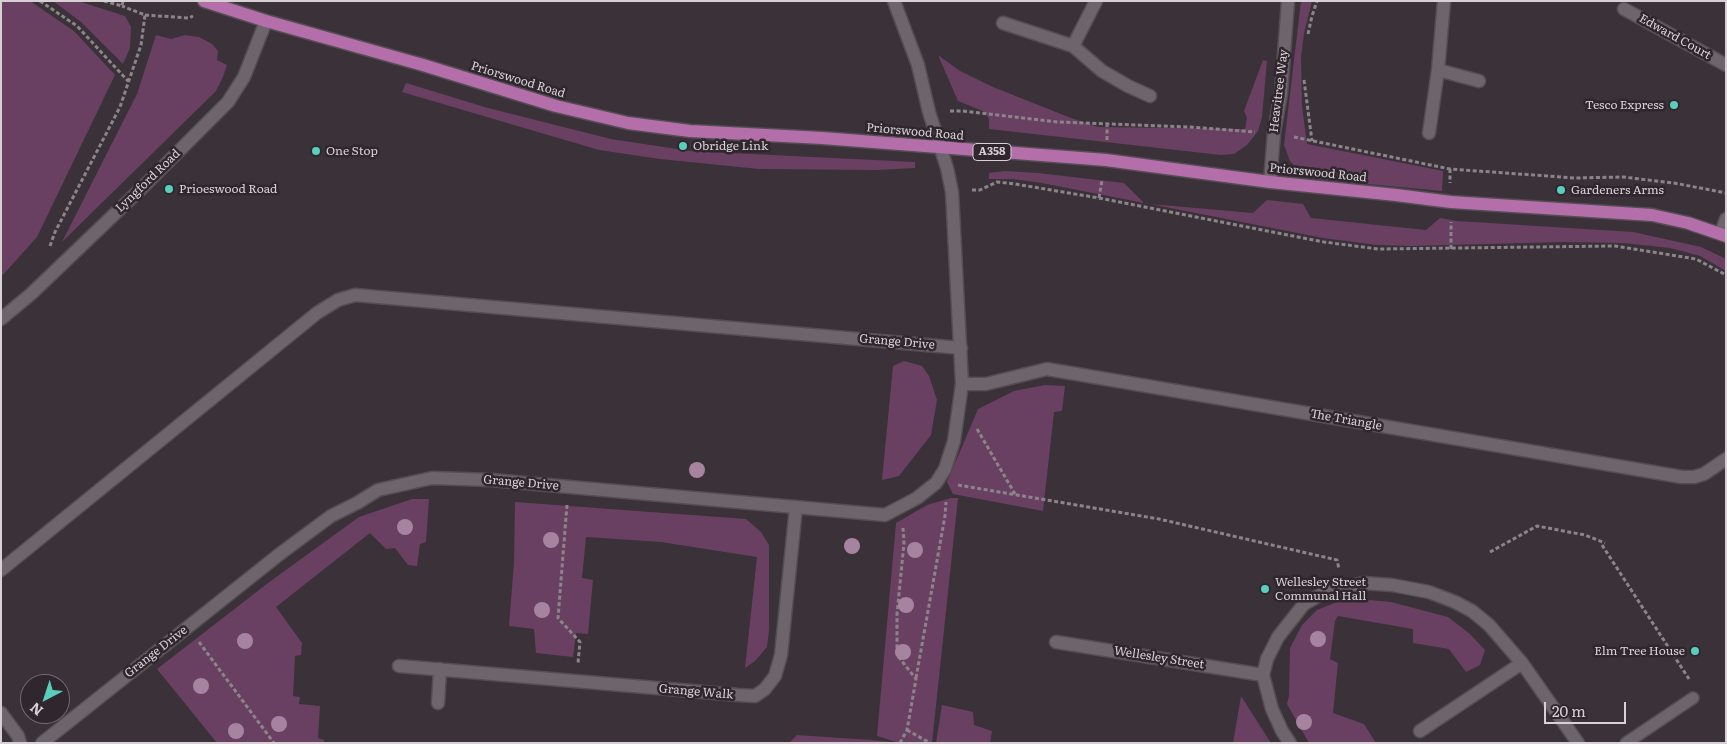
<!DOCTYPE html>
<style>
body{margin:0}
#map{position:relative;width:1727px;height:744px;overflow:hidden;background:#3a3139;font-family:Literata,serif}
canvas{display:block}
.frame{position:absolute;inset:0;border:2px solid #d7d1d6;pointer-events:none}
.north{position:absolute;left:20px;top:674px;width:50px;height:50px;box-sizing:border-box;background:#30272e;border:1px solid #736b71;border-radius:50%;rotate:220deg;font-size:14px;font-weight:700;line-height:20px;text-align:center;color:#d7d1d6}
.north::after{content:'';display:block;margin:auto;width:18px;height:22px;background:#5acebd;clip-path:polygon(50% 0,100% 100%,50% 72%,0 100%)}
.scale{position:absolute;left:1544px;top:702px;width:82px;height:22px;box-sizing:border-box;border:2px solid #d7d1d6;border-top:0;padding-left:6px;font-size:15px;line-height:18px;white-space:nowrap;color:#d7d1d6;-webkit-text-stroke:4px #30272e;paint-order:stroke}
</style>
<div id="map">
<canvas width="1727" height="744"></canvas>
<div class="frame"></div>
<div class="north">N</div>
<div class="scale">20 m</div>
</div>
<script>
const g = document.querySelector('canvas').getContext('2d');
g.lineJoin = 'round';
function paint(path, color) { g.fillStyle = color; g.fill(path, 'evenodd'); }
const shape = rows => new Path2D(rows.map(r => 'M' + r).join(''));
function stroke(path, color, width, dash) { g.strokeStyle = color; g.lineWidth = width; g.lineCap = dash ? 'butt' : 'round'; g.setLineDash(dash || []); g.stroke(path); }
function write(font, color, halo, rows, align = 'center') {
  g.font = font + ' Literata,serif'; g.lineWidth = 5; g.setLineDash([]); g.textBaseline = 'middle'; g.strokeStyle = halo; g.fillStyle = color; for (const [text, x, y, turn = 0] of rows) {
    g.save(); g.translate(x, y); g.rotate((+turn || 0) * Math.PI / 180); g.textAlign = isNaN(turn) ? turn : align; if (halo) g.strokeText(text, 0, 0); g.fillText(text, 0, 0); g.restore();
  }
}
paint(shape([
 [1,1,30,1,74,31,115,75,37,237,1,277],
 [53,1,78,1,125,16,131,27,130,48,123,64,81,22],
 [1301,1,1312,1,1304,33,1301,57,1302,106,1307,144,1443,171,1442,191,1316,179,1302,174,1290,161,1284,145],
 [156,35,171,39,185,35,199,37,212,44,218,51,217,60,227,65,223,77,216,91,62,242,137,94],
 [938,55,960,71,993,87,1071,118,1098,127,1245,129,1247,118,1244,111,1263,60,1267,61,1262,117,1258,131,1247,145,1234,154,1221,155,989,129,989,119,985,112,958,101],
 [406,83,488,108,611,139,690,151,915,162,915,168,877,170,759,169,660,159,599,150,402,92],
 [1005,171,1038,173,1124,183,1144,203,1042,183,1013,179,989,179,989,173],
 [1267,200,1303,204,1311,218,1426,230,1440,218,1457,221,1633,232,1701,247,1726,259,1726,271,1700,256,1670,248,1623,243,1563,242,1411,246,1377,245,1323,238,1150,204,1253,213],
 [904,361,922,366,929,376,937,400,931,435,899,476,882,480,893,366],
 [1045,385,1065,386,1062,411,1054,412,1043,511,953,494,947,482,978,409,1014,391],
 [951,498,958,498,932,743,899,743,877,736,896,523,927,505],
 [412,499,429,499,426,542,420,544,417,566,408,565,395,548,386,549,370,533,276,607,302,643,301,655,295,656,293,696,300,697,299,704,320,706,318,738,324,740,324,743,217,743,157,669,268,583,359,517],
 [515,502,746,519,761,532,769,545,769,630,767,647,755,661,745,668,757,557,661,542,586,537,582,578,593,580,588,634,576,633,573,657,536,653,534,629,509,626,514,562],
 [1347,598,1391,602,1448,617,1470,634,1485,650,1480,665,1466,672,1449,649,1413,643,1413,629,1338,616,1335,621,1330,659,1338,663,1333,713,1364,724,1376,743,1309,743,1287,704,1289,696,1290,648,1302,625,1317,610],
 [1241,696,1271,743,1233,743],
 [942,705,973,712,974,725,992,731,990,743,936,743],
 [797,735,871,740,892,742,789,743]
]), '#694062');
const lane = shape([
 [1626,743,1693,698]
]);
const street = shape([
 [1624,9,1726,65],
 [1003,23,1073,46,1102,71,1128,86,1150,96],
 [1073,46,1096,1],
 [1438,70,1479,81],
 [1429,133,1438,70,1444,1],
 [1270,182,1274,133,1281,93,1288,1],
 [1721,233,1726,219],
 [1,319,31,294,145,185,228,102,244,77,266,21],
 [962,384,986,384,1047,369,1682,477,1694,477,1704,474,1726,459],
 [1,570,317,313,338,300,355,295,961,348],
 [1056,642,1263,675],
 [399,666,738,695,755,696,765,689,775,676,781,655,796,507],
 [438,703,440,669],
 [1,713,18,736,20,743],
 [1420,731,1522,663],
 [42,743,281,553,331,516,357,503,378,490,432,478,491,480,885,515,917,498,936,483,945,469,954,441,962,384,952,192,947,168,929,112,918,65,894,1],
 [1290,743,1282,731,1272,709,1263,675,1267,659,1278,637,1304,604,1322,594,1363,583,1392,585,1429,592,1455,602,1472,611,1489,625,1522,663,1578,743]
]);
const primary = shape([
 [204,1,266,21,423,65,556,106,628,123,690,131,822,138,1106,160,1270,182,1396,195,1451,202,1652,215,1688,223,1726,236]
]);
stroke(lane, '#544d53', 14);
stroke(street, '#544d53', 15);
stroke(primary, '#544d53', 15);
stroke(shape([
 [40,1,77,26,128,81],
 [104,1,122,6,123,1],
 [145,15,189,18,193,16],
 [1308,34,1312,16,1317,1],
 [1304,80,1312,141],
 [950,111,963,111,1058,122,1190,127,1255,132],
 [1294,137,1450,169,1575,178,1623,177,1674,183,1726,193],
 [1107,140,1107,123],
 [1450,169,1450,183],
 [972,190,980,190,997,182,1015,184,1099,198,1324,242,1378,249,1615,246,1696,259,1726,275],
 [1099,198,1102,180],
 [50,246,55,232,120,107,141,45,145,15,122,6],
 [1451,249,1451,222],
 [977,429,1015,494],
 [958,485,1159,519,1337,560,1339,569],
 [567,505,558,618,580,642,578,663],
 [1602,545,1689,679],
 [1490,552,1537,526,1585,535,1605,543],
 [199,642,274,743],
 [916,678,945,516,946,502],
 [907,730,930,743],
 [900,743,907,730,916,679,897,655,897,614,904,543,903,528]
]), '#8c848b', 3, [4, 2.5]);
stroke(lane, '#6e646c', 11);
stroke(street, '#6e646c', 12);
stroke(primary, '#b46eaa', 12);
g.fillStyle = '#a684a0';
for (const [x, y] of [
 [697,470],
 [405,527],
 [551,540],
 [852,546],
 [915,550],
 [906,605],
 [542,610],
 [1318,639],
 [245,641],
 [903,652],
 [201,686],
 [1304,722],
 [279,724],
 [236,731]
]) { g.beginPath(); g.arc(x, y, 8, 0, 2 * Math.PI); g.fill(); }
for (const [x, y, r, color] of [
 [1674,105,5,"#5acebd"],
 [683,146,5,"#5acebd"],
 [316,151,5,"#5acebd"],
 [169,189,5,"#5acebd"],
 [1561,190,5,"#5acebd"],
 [1265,589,5,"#5acebd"],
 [1695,651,5,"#5acebd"]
]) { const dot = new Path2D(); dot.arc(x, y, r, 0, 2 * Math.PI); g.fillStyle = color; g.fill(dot); stroke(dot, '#30272e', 2); }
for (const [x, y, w] of [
 [992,152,38]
]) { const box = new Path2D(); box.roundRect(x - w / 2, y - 8.5, w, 17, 4); g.fillStyle = '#30272e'; g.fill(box); stroke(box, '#d7d1d6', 1); }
write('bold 11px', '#d7d1d6', null, [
 ["A358",992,152]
]);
write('12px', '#d7d1d6', '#30272e', [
 ["Edward Court",1675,37,29],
 ["Priorswood Road",518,80,17],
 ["Heavitree Way",1279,91,-83],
 ["Priorswood Road",915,132,5],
 ["Priorswood Road",1318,173,6],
 ["Lyngford Road",148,181,-44],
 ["Grange Drive",897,342,5],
 ["The Triangle",1346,420,10],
 ["Grange Drive",521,483,5],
 ["Grange Drive",156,652,-38],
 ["Wellesley Street",1159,658,9],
 ["Grange Walk",696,692,5]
]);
write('12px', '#d7d1d6', '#30272e', [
 ["Tesco Express",1664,105,"right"],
 ["Obridge Link",693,146],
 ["One Stop",326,151],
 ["Prioeswood Road",179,189],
 ["Gardeners Arms",1571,190],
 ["Wellesley Street",1275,582],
 ["Communal Hall",1275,596],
 ["Elm Tree House",1685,651,"right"]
], 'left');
</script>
